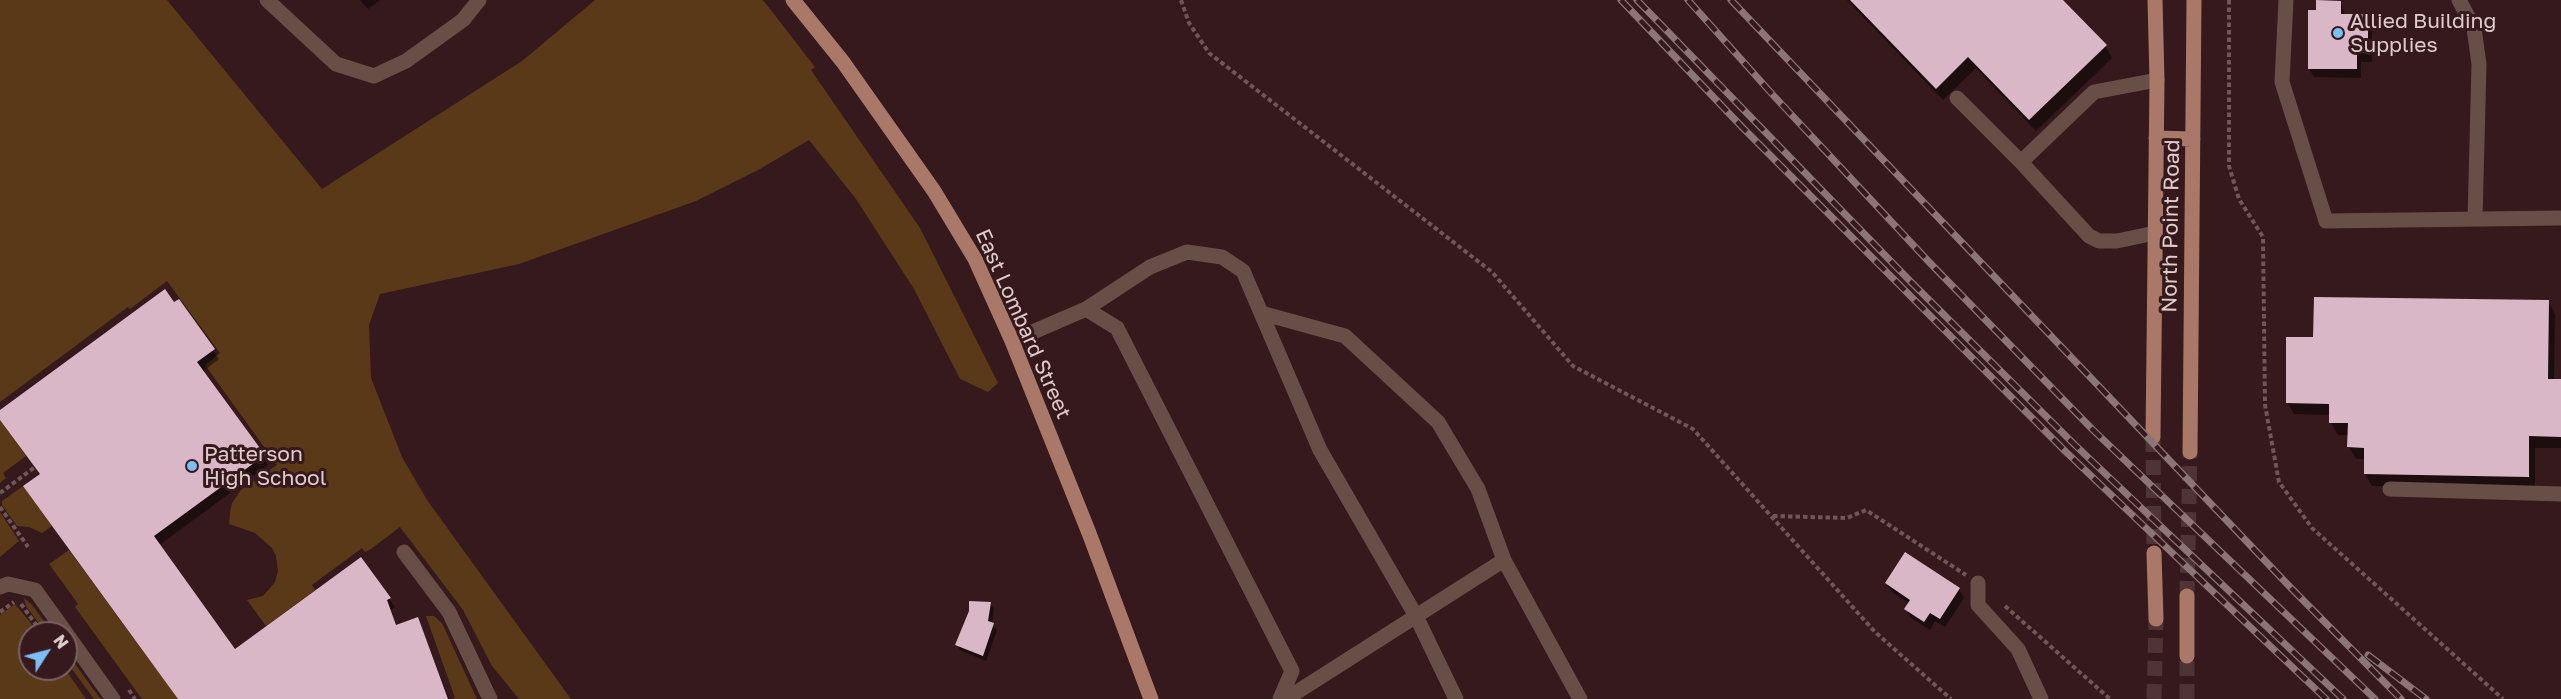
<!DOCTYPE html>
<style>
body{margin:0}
#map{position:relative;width:2561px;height:699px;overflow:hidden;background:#35191c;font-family:"Golos Text",sans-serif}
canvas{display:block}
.north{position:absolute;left:18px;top:621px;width:60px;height:60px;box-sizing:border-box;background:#35191c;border:2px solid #796163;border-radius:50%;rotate:54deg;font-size:16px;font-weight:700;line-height:24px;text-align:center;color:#e0cccd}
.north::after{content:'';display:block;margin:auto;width:21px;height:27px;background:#7cbef9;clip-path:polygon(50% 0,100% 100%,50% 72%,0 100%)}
</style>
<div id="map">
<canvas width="2561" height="699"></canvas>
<div class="north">N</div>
</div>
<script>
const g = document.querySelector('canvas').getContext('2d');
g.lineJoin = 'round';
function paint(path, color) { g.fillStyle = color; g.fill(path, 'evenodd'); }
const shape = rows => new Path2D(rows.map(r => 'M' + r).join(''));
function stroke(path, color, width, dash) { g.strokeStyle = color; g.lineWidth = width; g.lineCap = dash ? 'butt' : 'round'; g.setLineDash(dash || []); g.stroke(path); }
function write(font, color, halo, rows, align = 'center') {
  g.font = font + ' "Golos Text",sans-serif'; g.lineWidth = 6; g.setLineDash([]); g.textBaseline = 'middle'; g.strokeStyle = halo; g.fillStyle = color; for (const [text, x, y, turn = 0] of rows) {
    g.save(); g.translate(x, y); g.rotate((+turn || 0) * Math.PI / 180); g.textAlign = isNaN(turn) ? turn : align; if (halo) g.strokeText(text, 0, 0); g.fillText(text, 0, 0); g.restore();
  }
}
paint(shape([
 [0,0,167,0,322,189,522,61,595,0,763,0,815,67,811,70,920,228,998,383,988,392,960,379,914,289,856,199,809,140,760,169,696,201,519,264,380,294,369,325,371,378,402,457,427,500,571,699,519,699,492,666,463,610,400,527,371,549,365,552,362,548,312,585,315,590,266,626,247,600,263,596,275,582,278,571,276,556,272,548,255,533,229,524,230,512,232,503,241,490,277,465,205,365,220,353,167,281,130,309,128,307,0,402],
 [0,420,26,456,3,473,6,478,0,483],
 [23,486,52,526,42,533,29,527,17,526,2,505,2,501],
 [0,512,19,541,0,557],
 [69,550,178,699,142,699,75,607,78,604,49,564],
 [24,598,32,605,53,633,46,633,26,606],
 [15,604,39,633,30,633,30,669,65,669,86,699,0,699,0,615],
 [426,616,434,616,442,623,477,699,453,699,455,698],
 [66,651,93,689,101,699,94,699,66,661]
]), '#593918');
paint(shape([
 [360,0,380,0,368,9],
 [1847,0,2061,0,2105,46,2112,58,2036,131,1976,68,1943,100],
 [2340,2,2345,15,2367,15,2372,24,2372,62,2361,62,2361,78,2314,77,2309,68,2318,12],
 [178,301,219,359,202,372,268,465,158,546,235,651,389,599,395,607,391,610,397,627,422,628,449,699,179,699,41,475,0,419,0,412],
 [2548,302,2555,314,2554,381,2561,381,2561,448,2535,448,2535,488,2372,486,2365,474,2365,459,2356,459,2349,447,2349,435,2338,435,2331,423,2331,415,2294,414,2287,402,2315,339],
 [1886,583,1959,589,1964,598,1945,627,1935,621,1930,630,1911,618,1906,609,1909,603,1892,592],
 [990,603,994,609,992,624,997,630,986,661,960,650,957,644]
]), '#0007');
paint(shape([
 [1850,0,2063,0,2107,45,2029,120,1968,57,1936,89],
 [2316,0,2341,1,2341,14,2368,14,2368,53,2357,53,2357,69,2308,69,2308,10,2316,10],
 [165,289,174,302,179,299,215,349,197,362,265,455,154,536,235,649,361,557,391,598,387,600,396,625,418,617,448,699,178,699,23,486,40,474,0,420,0,410],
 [2314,297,2549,300,2548,379,2561,379,2561,437,2529,436,2529,477,2364,474,2364,448,2347,447,2348,423,2329,423,2329,404,2286,403,2286,337,2313,337],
 [1905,552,1960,588,1940,619,1930,613,1924,622,1904,609,1910,600,1885,583],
 [969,601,991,602,988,621,994,623,983,656,955,645,969,611]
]), '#dab7c7');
stroke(shape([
 [2153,437,2154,553],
 [2187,596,2190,452],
 [2154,699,2156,619],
 [2187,699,2187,656]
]), '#4f3437', 15, [15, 8]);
stroke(shape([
 [1181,0,1189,23,1209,53,1492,272,1573,366,1693,429,1875,632,1951,699],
 [2229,0,2229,166,2239,199,2263,237,2265,405,2279,482,2312,528,2503,699],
 [0,493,35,467],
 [0,507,28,547],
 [1773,516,1847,518,1866,510,1966,575],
 [21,604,42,633],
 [2005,606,2110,699],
 [0,612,14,602],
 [129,690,135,699]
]), '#705659', 4, [4.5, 3]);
stroke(shape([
 [267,0,336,64,374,76,406,61,463,20,479,0],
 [2286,0,2282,82,2326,221,2561,218],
 [2459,0,2474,28,2479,64,2475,219],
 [1957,98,2021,162],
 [2155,233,2117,241,2099,241,2089,236,2021,162,2094,92,2157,80],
 [1086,309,1117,328,1292,671,1280,699],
 [1261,313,1345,336,1438,422,1478,489,1504,560,1286,699],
 [1012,341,1086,309,1150,267,1187,252,1222,257,1243,271,1320,450,1416,616,1456,699],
 [2390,489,2561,494],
 [404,552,449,612,490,699],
 [1504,560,1580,699],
 [1978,583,1978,605,2018,649,2041,699],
 [0,587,8,584,35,590,66,633],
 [66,633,113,699]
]), '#674e46', 15);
stroke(shape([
 [793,0,843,62,934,191,975,259,1012,341,1089,533,1151,699],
 [2156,138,2193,139],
 [2153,437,2157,80,2155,0],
 [2190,452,2194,0],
 [2154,553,2156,619],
 [2187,656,2187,596]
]), '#aa7868', 15);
const rail = shape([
 [1621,0,1742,127,2066,452,2326,699],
 [1637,0,1911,282,2075,445,2343,699],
 [1688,0,1773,95,1930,263,2092,429,2375,699],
 [1731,0,2291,588,2401,699],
 [2368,655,2426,699]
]);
stroke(rail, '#8c7577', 7);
stroke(rail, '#35191c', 4.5, [14]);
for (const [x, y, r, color] of [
 [2338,33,6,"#7cbef9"],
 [192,466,6,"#7cbef9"]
]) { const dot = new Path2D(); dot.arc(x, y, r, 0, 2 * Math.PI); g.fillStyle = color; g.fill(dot); stroke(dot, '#35191c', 2); }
write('21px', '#e0cccd', '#35191c', [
 ["Allied Building",2350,21],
 ["Supplies",2350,45],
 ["Patterson",204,454],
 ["High School",204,478]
], 'left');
write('21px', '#e0cccd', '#35191c', [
 ["North Point Road",2171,226,-89],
 ["East Lombard Street",1023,324,66]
]);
</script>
